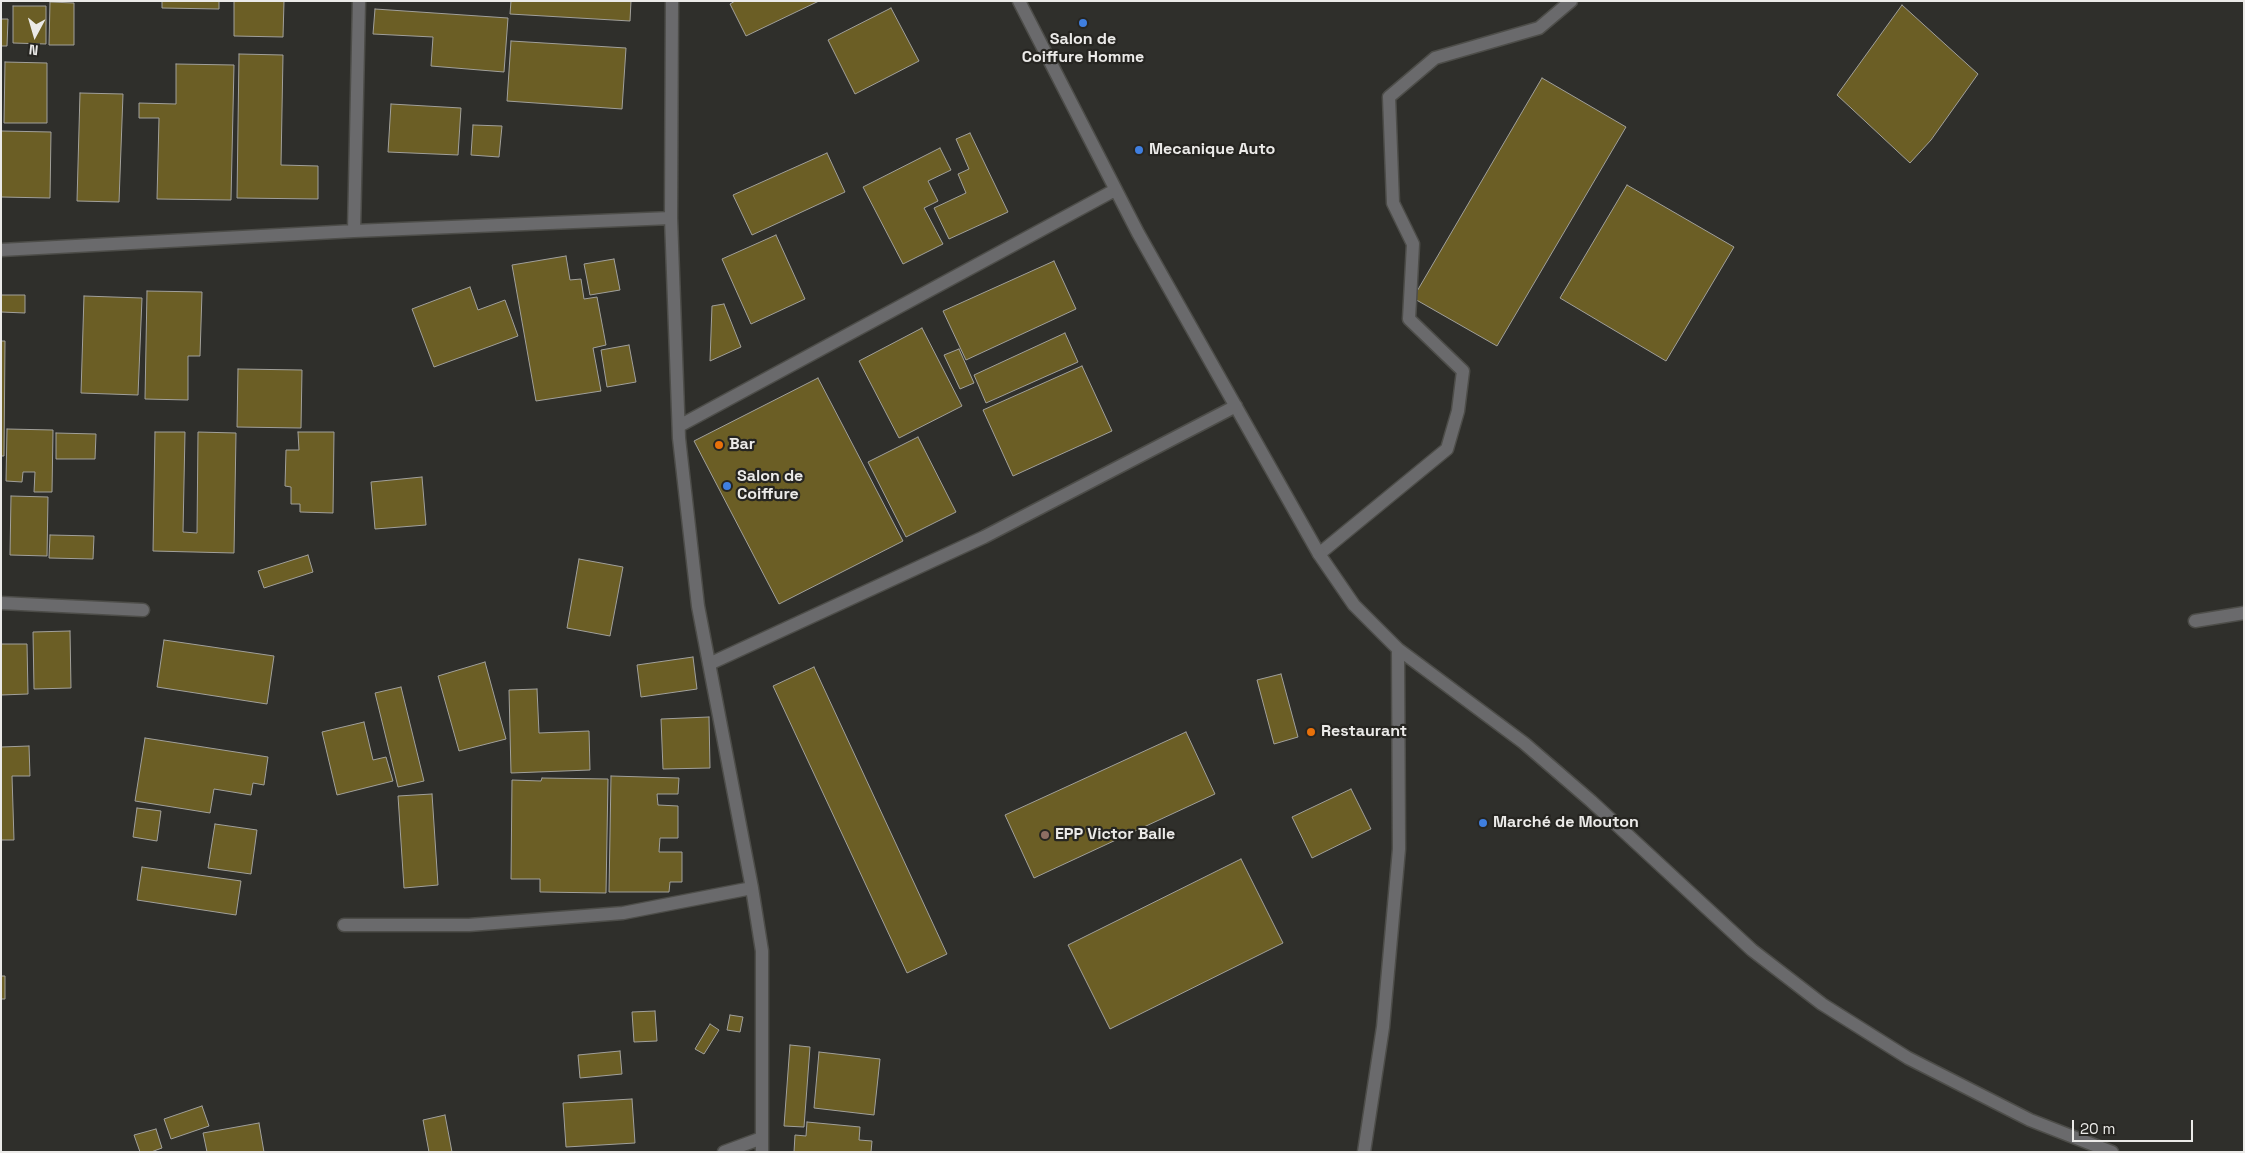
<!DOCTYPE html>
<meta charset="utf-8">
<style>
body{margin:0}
#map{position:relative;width:2245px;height:1153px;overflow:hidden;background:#2f2f2b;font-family:"Space Grotesk",sans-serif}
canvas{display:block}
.frame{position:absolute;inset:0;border:2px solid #ebeae8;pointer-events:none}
.north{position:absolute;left:10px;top:10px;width:50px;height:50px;-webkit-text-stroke:4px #262521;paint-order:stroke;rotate:186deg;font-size:14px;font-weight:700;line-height:20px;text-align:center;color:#ebeae8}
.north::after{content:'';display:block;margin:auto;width:18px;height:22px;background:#ebeae8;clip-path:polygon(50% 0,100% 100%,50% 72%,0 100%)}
.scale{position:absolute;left:2072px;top:1120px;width:121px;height:22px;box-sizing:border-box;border:2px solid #ebeae8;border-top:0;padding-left:6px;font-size:15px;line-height:18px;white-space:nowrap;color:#ebeae8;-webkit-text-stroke:4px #262521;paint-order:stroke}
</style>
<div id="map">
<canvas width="2245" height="1153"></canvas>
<div class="frame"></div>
<div class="north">N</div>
<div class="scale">20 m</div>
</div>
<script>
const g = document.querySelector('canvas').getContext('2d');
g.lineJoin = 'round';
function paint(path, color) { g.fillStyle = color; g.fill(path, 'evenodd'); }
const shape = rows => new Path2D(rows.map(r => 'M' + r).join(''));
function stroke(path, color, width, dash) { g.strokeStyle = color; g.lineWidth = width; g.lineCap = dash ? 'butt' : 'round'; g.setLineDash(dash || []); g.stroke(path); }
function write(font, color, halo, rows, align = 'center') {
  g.font = font + ' "Space Grotesk",sans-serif'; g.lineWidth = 4.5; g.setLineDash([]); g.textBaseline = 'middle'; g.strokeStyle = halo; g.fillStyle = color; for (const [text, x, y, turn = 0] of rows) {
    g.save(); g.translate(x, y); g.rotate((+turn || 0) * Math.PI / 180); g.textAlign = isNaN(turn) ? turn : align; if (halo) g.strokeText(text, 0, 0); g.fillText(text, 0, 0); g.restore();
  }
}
const building = shape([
 [162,1,219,1,219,9,162,8,162,1],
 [234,1,284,1,283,37,234,36,234,1],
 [511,1,631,1,630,21,510,14,511,1],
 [735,1,819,1,746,36,730,4,735,1],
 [50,2,74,3,74,45,49,45,50,2],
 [1902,5,1978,74,1931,140,1910,163,1837,95,1902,5],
 [13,6,46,6,46,44,13,43,13,6],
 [891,8,919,61,855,94,828,40,891,8],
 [375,9,508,18,504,72,431,66,433,37,373,34,375,9],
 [1,19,8,19,7,46,1,46,1,19],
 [511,41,626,48,622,109,507,101,511,41],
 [239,54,283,55,281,165,318,166,318,199,237,198,239,54],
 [5,62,47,63,47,123,4,123,5,62],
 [176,64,234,65,231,200,157,199,159,118,139,118,139,103,176,104,176,64],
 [1542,78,1626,127,1497,346,1413,298,1542,78],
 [80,93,123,94,119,202,77,201,80,93],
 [391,104,461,108,458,155,388,152,391,104],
 [473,125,502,126,499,157,471,155,473,125],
 [1,131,51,132,50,198,1,197,1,131],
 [970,133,1008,212,949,239,934,208,966,193,958,174,969,169,956,139,970,133],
 [940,148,951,170,928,181,938,201,924,208,943,244,903,264,863,187,940,148],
 [827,153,845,192,752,235,733,195,827,153],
 [1627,185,1734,247,1666,361,1560,298,1627,185],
 [776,235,805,299,751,324,722,259,776,235],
 [566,256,570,280,581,279,584,299,597,297,606,345,593,348,601,391,536,401,512,265,566,256],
 [614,259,620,290,590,295,584,264,614,259],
 [1054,261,1076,309,966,360,943,311,1054,261],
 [470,287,478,310,505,300,518,336,434,367,412,309,470,287],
 [147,291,202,292,200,356,188,356,188,400,145,399,147,291],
 [1,295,25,295,25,313,1,312,1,295],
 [84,296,142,298,138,395,81,393,84,296],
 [724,304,741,347,710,361,712,306,724,304],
 [922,328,962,406,899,438,859,361,922,328],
 [1065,333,1078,362,986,403,974,375,1065,333],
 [1,341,5,341,4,456,1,456,1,341],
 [629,345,636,382,607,387,601,350,629,345],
 [959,349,974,383,960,389,944,355,959,349],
 [1082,366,1112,431,1013,476,983,410,1082,366],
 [238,369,302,370,301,428,237,427,238,369],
 [818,378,903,541,779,604,694,441,818,378],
 [7,429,53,430,52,492,34,492,35,472,23,472,22,482,6,481,7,429],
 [155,432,185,432,183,532,197,533,198,432,236,433,234,553,153,551,155,432],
 [298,432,334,432,333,513,300,512,300,504,291,504,291,487,285,486,286,450,299,450,298,432],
 [56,433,96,434,95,459,56,459,56,433],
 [918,437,956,512,906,537,868,462,918,437],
 [422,477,426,525,375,529,371,482,422,477],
 [11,496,48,497,47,556,10,555,11,496],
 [50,535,94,536,93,559,49,558,50,535],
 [308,555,313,572,264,588,258,571,308,555],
 [579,559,623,567,610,636,567,628,579,559],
 [70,631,71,688,34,689,33,632,70,631],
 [164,640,274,656,267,704,157,687,164,640],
 [1,644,27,644,28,694,1,695,1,644],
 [693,657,697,689,641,697,637,665,693,657],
 [485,662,506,739,459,751,438,676,485,662],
 [814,667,947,954,907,973,773,686,814,667],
 [1281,674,1298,737,1274,744,1257,680,1281,674],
 [401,687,424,781,398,787,375,693,401,687],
 [537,689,539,733,589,731,590,770,511,773,509,690,537,689],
 [709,717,710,768,663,769,661,719,709,717],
 [364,722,373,760,386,757,393,781,337,795,322,732,364,722],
 [1186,732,1215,794,1034,878,1005,815,1186,732],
 [145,738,268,757,264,785,253,783,251,795,214,789,210,813,135,801,145,738],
 [29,746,30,776,12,776,14,840,1,840,1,747,29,746],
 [611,776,679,778,678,794,657,794,658,805,678,806,678,838,660,838,659,852,682,852,682,882,670,882,669,892,609,892,611,776],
 [542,778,608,779,606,893,540,892,540,879,511,879,512,780,541,781,542,778],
 [1351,789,1371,829,1312,858,1292,817,1351,789],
 [432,794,438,885,404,888,398,796,432,794],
 [137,808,161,811,157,841,133,837,137,808],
 [215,824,257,830,251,874,208,868,215,824],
 [1241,859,1283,943,1110,1029,1068,945,1241,859],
 [142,867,241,881,236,915,137,900,142,867],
 [1,976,5,976,5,999,1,999,1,976],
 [655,1011,657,1041,634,1042,632,1012,655,1011],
 [730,1015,743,1017,740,1032,727,1030,730,1015],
 [710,1024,719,1030,704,1054,695,1049,710,1024],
 [790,1045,810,1047,804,1127,784,1126,790,1045],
 [620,1051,622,1074,580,1078,578,1055,620,1051],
 [819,1052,880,1059,874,1115,814,1108,819,1052],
 [632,1099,635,1143,566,1147,563,1103,632,1099],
 [202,1106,209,1126,171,1139,164,1119,202,1106],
 [445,1115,452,1152,429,1152,423,1120,445,1115],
 [807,1122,860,1127,859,1140,872,1141,871,1152,794,1152,795,1135,806,1136,807,1122],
 [259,1123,264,1152,207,1152,203,1133,259,1123],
 [156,1129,162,1148,151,1152,140,1152,134,1135,156,1129]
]);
paint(building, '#6b5e25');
stroke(building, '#a1a09b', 1);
const lane = shape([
 [1319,554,1447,449,1458,411,1463,371,1409,319,1413,244,1393,203,1389,97,1435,58,1539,28,1571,1]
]);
const street = shape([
 [672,1,671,218,679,438,698,606,752,888,762,951,762,1152],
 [1019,1,1138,233,1319,554,1354,605,1398,649,1524,743,1591,801,1752,950,1822,1004,1908,1058,2030,1120,2112,1152],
 [354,231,359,1],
 [1,250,354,231,671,218],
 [679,426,1115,190],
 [1,603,143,610],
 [2195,621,2244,613],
 [709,664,984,537,1236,406],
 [344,925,469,925,623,913,752,888],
 [724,1152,762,1138],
 [1364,1152,1383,1027,1399,849,1398,649]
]);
stroke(lane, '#4d4d49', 15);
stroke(street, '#4d4d49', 15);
stroke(lane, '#6a6a6c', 12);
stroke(street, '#6a6a6c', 12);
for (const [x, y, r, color] of [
 [1083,23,5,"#3f7fe0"],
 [1139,150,5,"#3f7fe0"],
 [719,445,5,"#e8710a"],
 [727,486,5,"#3f7fe0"],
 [1311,732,5,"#e8710a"],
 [1483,823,5,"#3f7fe0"],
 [1045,835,5,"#8d6e63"]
]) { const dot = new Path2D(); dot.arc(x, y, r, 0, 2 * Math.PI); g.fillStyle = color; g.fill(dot); stroke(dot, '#262521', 2); }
write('bold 16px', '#ebeae8', '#262521', [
 ["Salon de",1083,40,"center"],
 ["Coiffure Homme",1083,58,"center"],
 ["Mecanique Auto",1149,150],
 ["Bar",729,445],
 ["Salon de",737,477],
 ["Coiffure",737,495],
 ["Restaurant",1321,732],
 ["Marché de Mouton",1493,823],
 ["EPP Victor Balle",1055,835]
], 'left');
</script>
